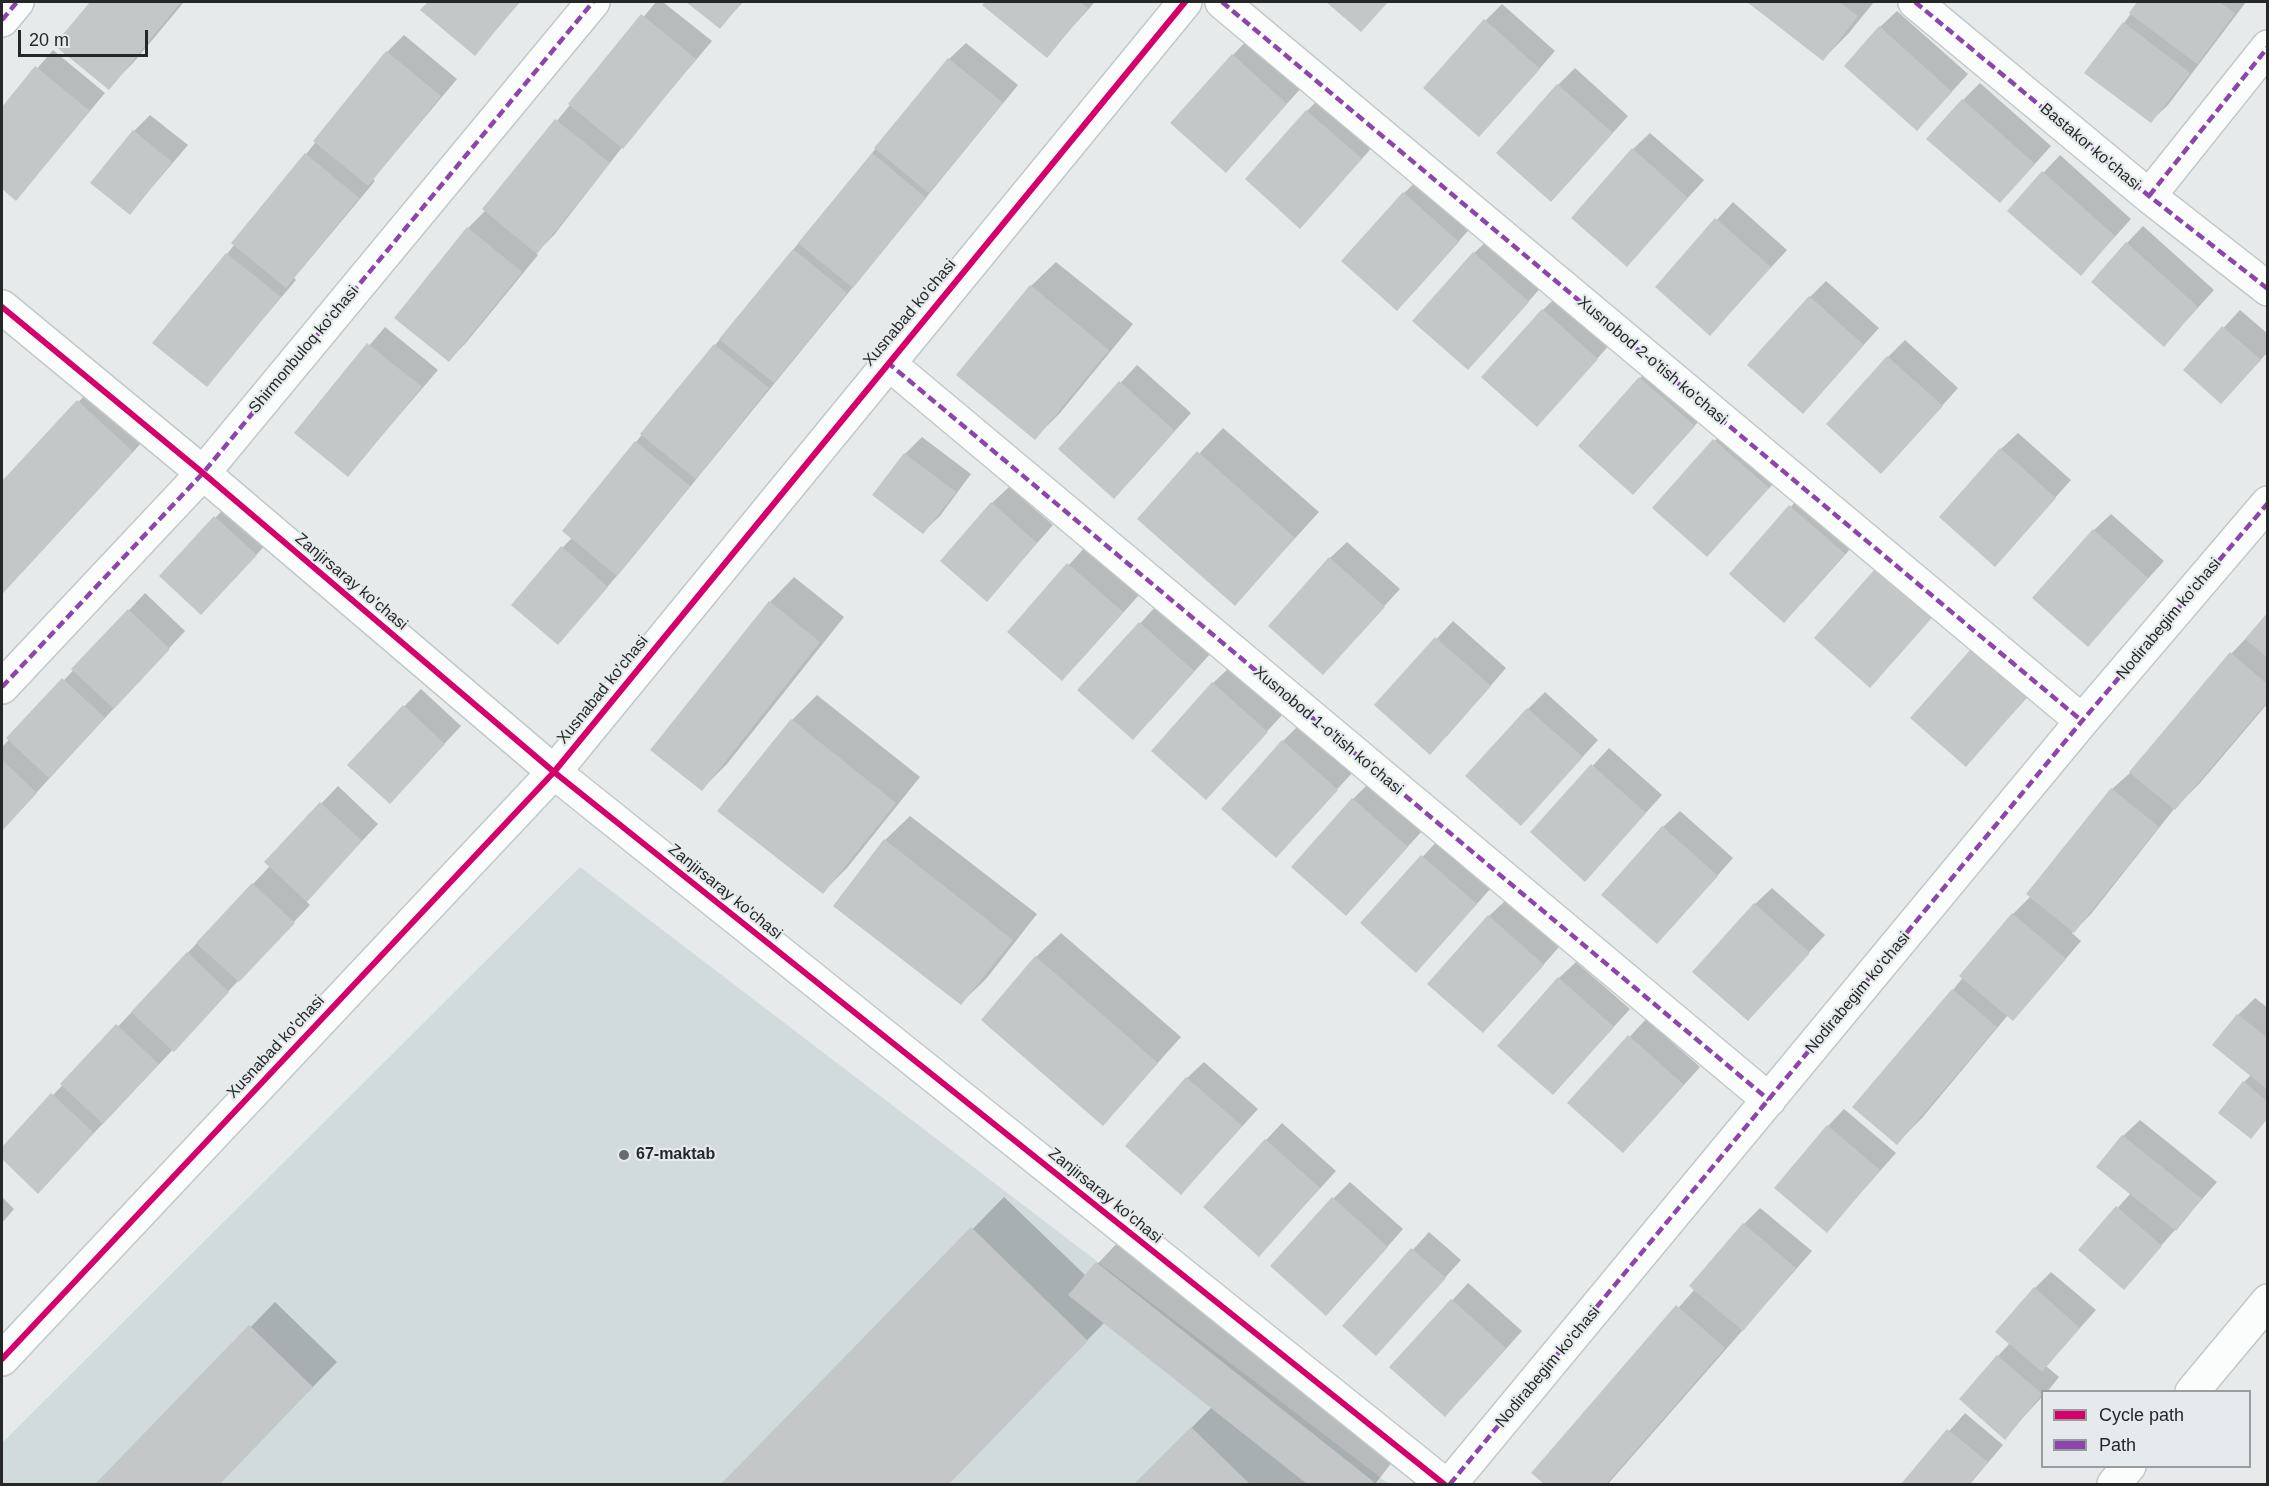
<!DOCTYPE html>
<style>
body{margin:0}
#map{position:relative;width:2269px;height:1486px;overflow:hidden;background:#e6eaeb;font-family:Arial,sans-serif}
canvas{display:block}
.frame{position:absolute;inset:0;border:3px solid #262828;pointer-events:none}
.legend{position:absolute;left:2041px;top:1390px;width:210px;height:78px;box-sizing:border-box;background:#e5ebec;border:2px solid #999d9e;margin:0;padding:8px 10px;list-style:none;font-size:18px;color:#262828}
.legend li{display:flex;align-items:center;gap:12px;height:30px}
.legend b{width:30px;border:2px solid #999d9e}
.scale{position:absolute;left:18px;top:30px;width:130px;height:27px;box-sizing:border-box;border:3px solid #262828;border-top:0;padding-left:8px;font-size:18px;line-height:21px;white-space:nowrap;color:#262828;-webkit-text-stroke:4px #e5ebec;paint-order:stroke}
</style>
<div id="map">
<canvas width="2269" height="1486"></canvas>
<div class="frame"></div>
<ul class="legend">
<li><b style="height:8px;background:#d6006c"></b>Cycle path</li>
<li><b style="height:8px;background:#8e44ad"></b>Path</li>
</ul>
<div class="scale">20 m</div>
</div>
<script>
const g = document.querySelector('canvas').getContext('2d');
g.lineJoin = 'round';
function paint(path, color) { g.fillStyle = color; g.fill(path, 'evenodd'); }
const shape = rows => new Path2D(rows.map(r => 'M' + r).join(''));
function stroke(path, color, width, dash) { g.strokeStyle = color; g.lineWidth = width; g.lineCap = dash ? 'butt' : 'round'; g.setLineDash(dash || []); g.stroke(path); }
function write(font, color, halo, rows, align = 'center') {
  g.font = font + ' Arial,sans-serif'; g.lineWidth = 4.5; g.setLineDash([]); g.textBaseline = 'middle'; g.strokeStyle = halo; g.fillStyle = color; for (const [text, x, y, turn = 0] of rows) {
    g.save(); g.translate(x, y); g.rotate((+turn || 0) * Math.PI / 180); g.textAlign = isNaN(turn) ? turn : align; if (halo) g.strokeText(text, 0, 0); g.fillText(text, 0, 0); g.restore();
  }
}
paint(shape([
 [580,867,1389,1484,2,1484,2,1443]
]), '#d1dbdc');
paint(shape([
 [92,2,184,2,133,63,108,88,56,45],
 [429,2,520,2,475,54,422,10],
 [656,2,663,2,712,41,624,145,554,235,536,253,538,255,465,344,449,360,468,228,486,210,484,208],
 [688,2,743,2,720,27],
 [987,2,1095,2,1046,56,984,4],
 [1329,2,1388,2,1361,30],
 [1750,2,1874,2,1848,34,1823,59],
 [2139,2,2246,2,2168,105,2151,121,2124,23],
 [1502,4,1555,51,1495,119,1485,21],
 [1897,11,1968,74,1933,112,1880,27],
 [404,35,457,79,373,179,375,181,294,278,296,280,207,385,227,254,387,52],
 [1249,38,1303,86,1226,171,1233,55],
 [966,43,1018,85,623,569,558,643,562,548,572,538,564,530,949,59],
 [53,50,105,93,16,199,2,187,2,110],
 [1575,68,1628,116,1568,183,1558,85],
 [1980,83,2051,146,2016,185,1963,100],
 [1324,94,1377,142,1300,227,1307,111],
 [150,115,188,145,130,213,134,131],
 [1650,133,1704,180,1627,265,1633,149],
 [2060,155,2131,219,2081,274,2009,210],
 [1421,177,1474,224,1414,292,1404,193],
 [1733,202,1787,250,1710,334,1657,286],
 [2143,226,2214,290,2164,345,2127,243],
 [1491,237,1544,284,1484,352,1474,253],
 [1056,262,1133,324,1060,413,1035,438,1031,286],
 [1826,281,1879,328,1803,412,1810,297],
 [1560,293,1613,341,1553,408,1543,310],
 [2240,310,2268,334,2268,352,2237,385,2185,370],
 [385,327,438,370,348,475,296,432],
 [1905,340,1958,388,1898,455,1888,357],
 [1657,361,1710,409,1633,493,1640,378],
 [1137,365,1191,413,1131,480,1060,449],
 [103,376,157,426,2,594,2,483],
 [1731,423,1785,471,1707,555,1654,508],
 [1223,428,1319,512,1235,604,1139,518],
 [2018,433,2071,480,1995,565,2001,449],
 [922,437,971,474,940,516,923,532,874,495,905,454],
 [1009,487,1053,525,987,600,992,503],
 [1807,489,1861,537,1801,604,1731,573],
 [232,500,272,538,218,596,161,576],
 [2111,514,2164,561,2088,645,2094,530],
 [1347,542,1400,589,1323,673,1330,558],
 [1085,547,1139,595,1079,662,1009,632],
 [1876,570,1946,601,1870,686],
 [794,577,844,617,727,764,702,789,770,602],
 [145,593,185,631,2,830,2,747],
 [1156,606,1210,654,1150,721,1080,690],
 [2268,615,2268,703,2200,783,2174,809,2091,914,2072,933,2081,941,2029,1002,2012,1019,2008,1015,1922,1118,1897,1143,1953,990,2013,914,2031,896,2112,789,2130,773,2231,654],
 [1453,621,1506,668,1447,736,1376,705],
 [1972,650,2042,681,1966,765],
 [1230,667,1283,714,1206,798,1213,683],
 [421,689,461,726,406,785,349,764],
 [1545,692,1598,740,1521,824,1528,709],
 [817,695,920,777,847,868,823,892,719,810,792,720],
 [1300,724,1353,772,1276,856,1283,741],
 [1609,748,1662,795,1585,880,1532,832],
 [1370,782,1423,830,1346,914,1353,799],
 [338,786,378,824,306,901,310,905,38,1192,2,1157,2,1149,270,866,266,862],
 [1680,811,1733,858,1673,926,1663,827],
 [910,816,1037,914,986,979,961,1003,885,840],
 [1439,839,1492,887,1432,954,1362,923],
 [1772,888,1825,935,1748,1019,1755,904],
 [1506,900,1559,947,1499,1015,1489,916],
 [1061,933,1181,1037,1103,1124,1036,957],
 [1576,962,1630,1009,1569,1076,1559,978],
 [2255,998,2268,1008,2268,1118,2244,1082,2251,1075,2238,1015],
 [1646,1019,1700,1067,1640,1134,1569,1103],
 [1204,1062,1258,1109,1197,1176,1187,1078],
 [1844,1109,1896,1153,1827,1231,1828,1126],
 [2140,1120,2217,1182,2124,1288,2080,1250,2131,1193,2123,1136],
 [1282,1123,1336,1171,1259,1255,1266,1140],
 [1350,1182,1403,1229,1343,1297,1333,1199],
 [2,1197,14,1209,2,1223],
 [1004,1197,1086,1276,1122,1238,1397,1456,1375,1484,1136,1484,1212,1407,1105,1322,947,1484,723,1484],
 [1760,1208,1812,1251,1608,1484,1547,1484,1533,1473,1695,1289,1744,1224],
 [1429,1232,1461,1260,1376,1354,1344,1326],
 [2051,1272,2096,1310,2046,1366,2059,1377,2047,1392,2042,1392,2042,1397,2005,1437,1998,1356,2010,1343,2035,1288],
 [1468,1283,1522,1331,1462,1398,1392,1367],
 [275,1302,337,1362,219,1484,98,1484],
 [1965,1413,2003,1445,1970,1484,1903,1484]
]), '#0003');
paint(shape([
 [90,2,181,2,109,90,54,45],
 [428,2,519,2,475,56,420,10],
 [686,2,742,2,720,29],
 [985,2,1080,2,1088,8,1047,58,982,5],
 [1326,2,1388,2,1361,32],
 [1747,2,1839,2,1858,16,1823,61],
 [2137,2,2219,2,2235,13,2197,64,2129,13],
 [641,14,696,59,623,149,568,104],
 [1484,19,1540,69,1479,137,1423,88],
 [2123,22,2190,73,2151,123,2084,73],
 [1879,26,1952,92,1917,131,1844,66],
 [386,51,441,96,368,186,313,141],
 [1232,54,1287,104,1226,173,1170,123],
 [948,58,1003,103,929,193,874,148],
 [35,66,90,111,16,201,2,189,2,107],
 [1557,84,1613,133,1551,202,1496,153],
 [1962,99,2035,164,2000,203,1926,139],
 [1306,110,1362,159,1300,229,1245,179],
 [555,119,610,163,537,254,482,209],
 [133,130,172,162,130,215,90,183],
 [1632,148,1688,198,1627,267,1571,218],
 [305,153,359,198,286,288,231,243],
 [872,153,926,198,853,288,798,243],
 [2042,171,2115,236,2081,276,2007,211],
 [1403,192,1459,242,1397,311,1341,261],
 [1715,218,1771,267,1710,336,1655,287],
 [467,227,522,272,449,362,394,318],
 [2126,242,2198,307,2164,347,2091,282],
 [793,249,847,293,774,383,719,339],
 [1473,252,1529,302,1468,370,1412,321],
 [226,253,281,297,207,387,152,343],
 [1030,285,1109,350,1035,440,956,375],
 [1809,296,1864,345,1803,414,1747,365],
 [1542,309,1598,359,1537,427,1481,377],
 [2222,326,2261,360,2221,404,2183,370],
 [367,343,422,387,348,477,294,433],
 [714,344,769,388,696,479,640,434],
 [1887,356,1943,406,1881,474,1826,424],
 [1639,377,1695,426,1633,495,1578,446],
 [1119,381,1175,431,1114,499,1058,449],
 [77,400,133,452,2,594,2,481],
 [1713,439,1769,488,1707,557,1652,508],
 [635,441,690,486,617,576,562,531],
 [2000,448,2056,498,1995,567,1939,517],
 [1197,451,1295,538,1235,606,1137,519],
 [904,453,956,492,923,534,872,495],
 [991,502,1037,543,987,602,940,561],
 [1789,505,1845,554,1784,623,1729,574],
 [214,516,257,555,201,615,159,576],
 [2093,529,2148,578,2088,647,2032,598],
 [561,546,608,587,558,645,511,605],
 [1329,557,1385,607,1323,675,1268,626],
 [1067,563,1123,612,1062,681,1007,632],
 [1875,569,1931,619,1870,688,1814,638],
 [769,601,820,642,702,791,650,750],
 [128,609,170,649,114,709,71,669],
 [2268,612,2268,658,2245,639],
 [1139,622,1194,671,1133,740,1077,690],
 [1435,637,1491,686,1430,755,1374,705],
 [1971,649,2026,698,1966,767,1910,718],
 [2230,652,2268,685,2268,701,2175,810,2129,772],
 [62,678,105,718,49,778,6,738],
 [1212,682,1268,732,1206,800,1151,751],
 [403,705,445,744,390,804,347,765],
 [1527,708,1583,757,1521,826,1465,776],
 [791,719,896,803,823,894,717,811],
 [1282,740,1338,790,1276,858,1221,809],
 [2,760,37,793,2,831],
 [1591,764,1646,813,1585,882,1530,832],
 [2111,788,2159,827,2074,933,2026,894],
 [1352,798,1408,847,1346,916,1291,867],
 [320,802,362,841,307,902,264,862],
 [1662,826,1718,876,1657,944,1601,895],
 [884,839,1013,940,961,1005,833,906],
 [1421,855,1477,904,1416,973,1360,923],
 [252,883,295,923,239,982,196,943],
 [1754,903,1810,953,1748,1021,1692,972],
 [2012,913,2066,959,2013,1021,1959,976],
 [1488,915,1544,965,1483,1033,1427,984],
 [187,952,229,992,174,1052,131,1012],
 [1035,956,1158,1063,1103,1126,981,1020],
 [1558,977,1614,1027,1553,1095,1497,1046],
 [1952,989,1997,1027,1897,1145,1852,1107],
 [2237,1014,2268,1038,2268,1090,2212,1045],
 [116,1024,159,1064,103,1124,60,1084],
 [1628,1035,1684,1085,1623,1153,1567,1103],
 [1186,1077,1242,1126,1181,1195,1125,1146],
 [2243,1081,2268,1102,2268,1118,2251,1139,2218,1113],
 [51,1093,94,1133,38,1194,2,1159,2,1147],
 [1827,1125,1880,1170,1827,1233,1774,1188],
 [2122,1135,2202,1199,2176,1231,2096,1167],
 [1265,1139,1320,1188,1259,1257,1203,1207],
 [1332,1197,1388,1247,1326,1316,1270,1266],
 [2116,1206,2162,1246,2124,1290,2078,1250],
 [1743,1223,1796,1268,1743,1331,1689,1286],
 [971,1227,1088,1341,949,1484,721,1484],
 [1411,1248,1446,1278,1376,1356,1342,1326],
 [1096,1262,1374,1482,1372,1484,1307,1484,1068,1295],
 [2034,1287,2080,1328,2042,1372,1995,1332],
 [1451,1299,1506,1348,1445,1417,1389,1367],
 [1676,1305,1725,1348,1606,1484,1544,1484,1531,1473],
 [249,1325,313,1387,220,1484,95,1484],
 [1997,1355,2042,1394,2005,1440,1959,1399],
 [1191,1427,1250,1484,1134,1484],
 [1947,1429,1988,1462,1969,1484,1901,1484]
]), '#c4c7c7');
const minor = shape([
 [1222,2,2082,721],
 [1915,2,2149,196,2268,289],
 [2,20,17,2],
 [2149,196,2268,47],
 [2,307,203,473,554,772,1444,1484],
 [887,362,1769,1100],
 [2,687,203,473,593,2],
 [2,1359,554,772,1185,2],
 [1450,1484,2082,721,2268,503]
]);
const secondary = shape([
 [2192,1392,2268,1301],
 [2114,1484,2129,1466]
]);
stroke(minor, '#c4c7c7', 36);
stroke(secondary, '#c4c7c7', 36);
stroke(minor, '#fbfcfc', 33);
stroke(secondary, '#fbfcfc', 33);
stroke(shape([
 [1222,2,2082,721],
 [1915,2,2149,196,2268,289],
 [2,20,17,2],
 [2149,196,2268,47],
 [887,362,1769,1100],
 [2,687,203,473,593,2],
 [1450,1484,2082,721,2268,503]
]), '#8e44ad', 4.5, [9, 4.5]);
stroke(shape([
 [2,307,203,473,554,772,1444,1484],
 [2,1359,554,772,1185,2]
]), '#d6006c', 6);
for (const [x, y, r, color] of [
 [624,1155,6,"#696c6c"]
]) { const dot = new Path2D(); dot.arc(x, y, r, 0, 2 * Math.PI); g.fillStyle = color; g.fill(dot); stroke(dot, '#e5ebec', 2); }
write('16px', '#262828', '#e5ebec', [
 ["Bastakor ko'chasi",2090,147,40],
 ["Xusnabad ko'chasi",910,313,-50],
 ["Shirmonbuloq ko'chasi",304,350,-50],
 ["Xusnobod 2-o'tish ko'chasi",1652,361,40],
 ["Zanjirsaray ko'chasi",351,582,40],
 ["Nodirabegim ko'chasi",2169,619,-50],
 ["Xusnabad ko'chasi",603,690,-51],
 ["Xusnobod 1-o'tish ko'chasi",1328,731,40],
 ["Zanjirsaray ko'chasi",725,892,39],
 ["Nodirabegim ko'chasi",1858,993,-50],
 ["Xusnabad ko'chasi",276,1047,-47],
 ["Zanjirsaray ko'chasi",1105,1196,39],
 ["Nodirabegim ko'chasi",1548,1367,-50]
]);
write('bold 16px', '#262828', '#e5ebec', [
 ["67-maktab",636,1155]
], 'left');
</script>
